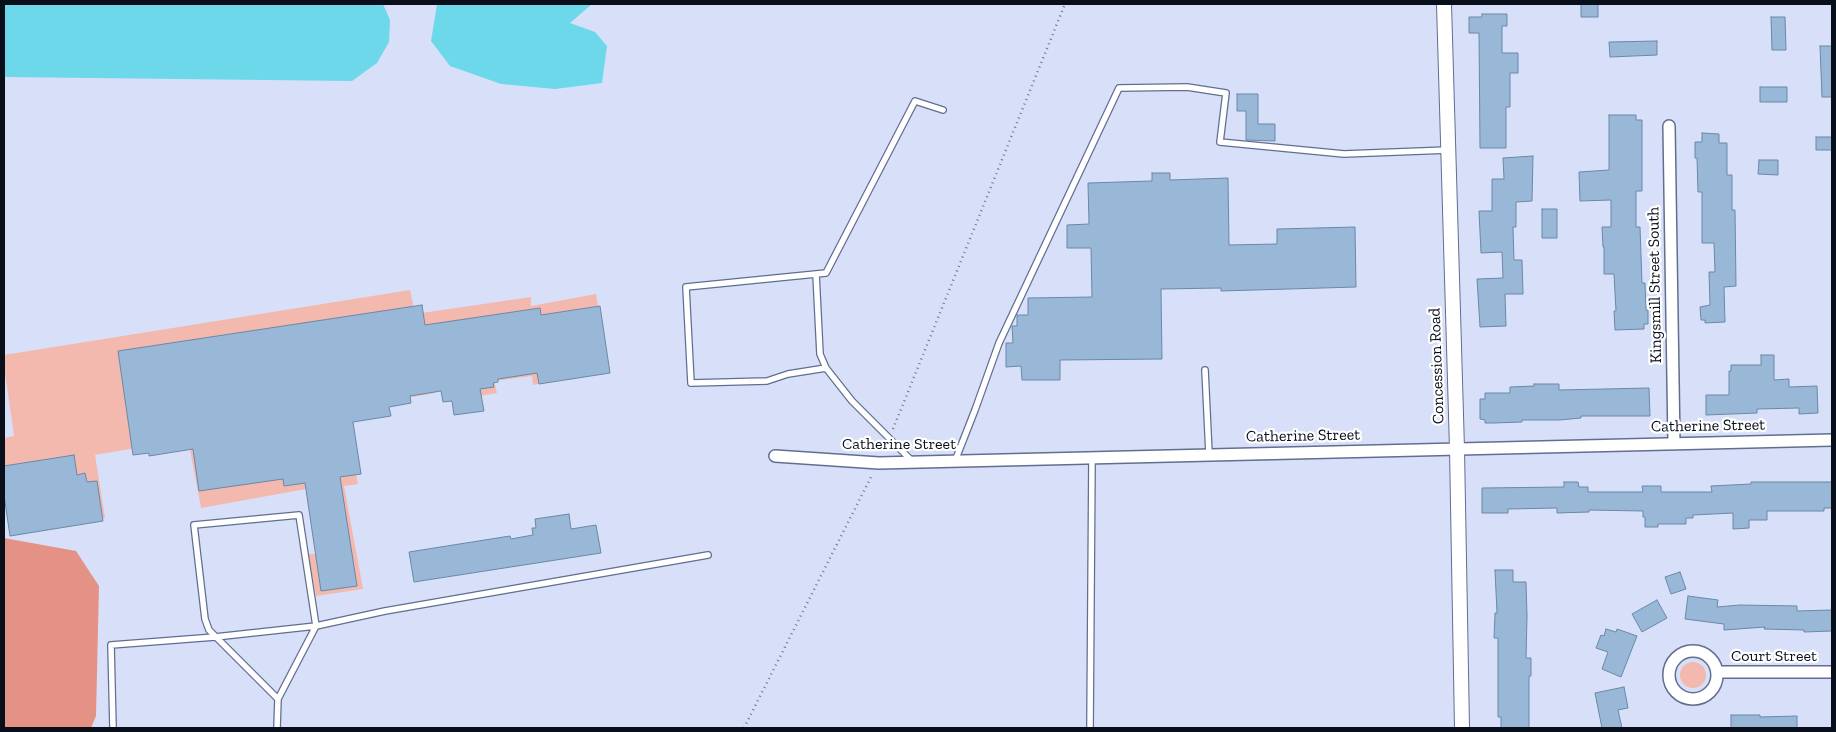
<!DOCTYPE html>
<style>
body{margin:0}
#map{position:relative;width:1836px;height:732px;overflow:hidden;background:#d7e0f8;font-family:"Zilla Slab",serif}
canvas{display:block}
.frame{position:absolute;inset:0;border:5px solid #090e1b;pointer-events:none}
</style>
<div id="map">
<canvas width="1836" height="732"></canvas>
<div class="frame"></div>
</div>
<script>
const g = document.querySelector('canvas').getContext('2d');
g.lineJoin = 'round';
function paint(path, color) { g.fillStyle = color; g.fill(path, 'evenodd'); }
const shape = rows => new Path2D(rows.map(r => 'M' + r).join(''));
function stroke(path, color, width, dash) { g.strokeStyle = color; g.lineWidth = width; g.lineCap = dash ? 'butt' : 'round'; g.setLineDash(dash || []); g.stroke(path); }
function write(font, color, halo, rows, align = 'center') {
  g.font = font + ' "Zilla Slab",serif'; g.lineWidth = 4.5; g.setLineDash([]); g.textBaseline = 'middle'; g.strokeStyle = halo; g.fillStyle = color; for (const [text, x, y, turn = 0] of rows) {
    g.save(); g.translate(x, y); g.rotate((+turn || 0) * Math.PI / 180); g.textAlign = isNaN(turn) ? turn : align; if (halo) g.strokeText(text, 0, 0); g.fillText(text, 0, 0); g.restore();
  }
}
paint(shape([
 [410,290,415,314,531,297,531,306,596,294,608,371,533,385,532,376,494,381,497,393,448,401,444,373,430,376,435,393,343,409,358,484,344,486,363,589,316,596,308,554,318,554,306,489,201,508,188,439,95,455,105,518,12,534,4,486,4,438,14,436,4,366,4,355],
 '1680 675a13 13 0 1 1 26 0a13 13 0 1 1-26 0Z'
]), '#f3b8ae');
paint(shape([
 [4,538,76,551,99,586,96,716,91,728,4,728]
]), '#e49285');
paint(shape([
 [4,4,383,4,390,20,389,42,377,63,352,81,4,77],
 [437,4,592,4,570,23,595,32,607,46,602,83,555,89,501,84,450,66,431,41]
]), '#6dd8ea');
const building = shape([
 [1581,4,1598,4,1598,17,1581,17,1581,4],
 [1482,14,1507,14,1507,26,1502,26,1502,53,1518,53,1518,73,1510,73,1510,107,1506,107,1506,148,1480,148,1479,33,1469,33,1469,17,1482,17,1482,14],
 [1771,17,1785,17,1786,50,1772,50,1771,17],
 [1657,41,1657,55,1610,57,1609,42,1657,41],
 [1820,46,1832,46,1832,97,1822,97,1820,46],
 [1760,87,1787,87,1787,102,1760,102,1760,87],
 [1237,94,1258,94,1258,124,1275,124,1275,141,1246,140,1246,111,1237,111,1237,94],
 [1609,115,1636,115,1636,120,1642,120,1642,191,1636,191,1636,227,1640,227,1642,283,1645,283,1646,310,1648,310,1648,324,1644,324,1644,329,1615,330,1614,311,1616,311,1614,274,1604,274,1604,247,1603,247,1602,227,1611,227,1611,200,1580,201,1579,172,1609,170,1609,115],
 [1702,133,1719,134,1719,143,1727,143,1727,175,1732,175,1732,210,1735,210,1736,286,1724,287,1725,322,1705,323,1705,320,1701,320,1700,307,1710,305,1709,272,1715,272,1714,243,1702,243,1702,192,1698,192,1697,158,1695,158,1695,142,1702,142,1702,133],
 [1816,137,1832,137,1832,150,1816,150,1816,137],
 [1533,156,1532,201,1516,202,1516,227,1513,227,1514,260,1522,260,1523,294,1505,294,1506,326,1480,327,1477,279,1503,278,1502,252,1481,253,1479,211,1492,211,1492,179,1504,179,1503,158,1533,156],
 [1759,160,1778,160,1778,175,1758,174,1759,160],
 [1152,173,1170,173,1170,180,1228,178,1229,245,1277,244,1277,229,1355,227,1356,287,1221,291,1221,288,1161,289,1162,359,1060,360,1060,380,1022,380,1021,366,1006,367,1006,343,1013,343,1012,326,1017,326,1017,315,1028,315,1028,298,1092,297,1091,248,1067,248,1067,225,1089,224,1088,183,1152,181,1152,173],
 [1542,209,1557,209,1557,238,1542,238,1542,209],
 [422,305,425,325,540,308,541,315,600,306,610,373,539,384,537,373,498,379,498,382,493,383,494,387,480,389,484,411,454,415,452,401,443,402,441,391,410,396,411,403,389,407,391,416,353,422,361,474,340,477,357,586,321,591,305,483,284,486,283,479,199,491,193,449,149,456,149,453,133,455,118,351,422,305],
 [1761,355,1774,355,1774,380,1789,379,1789,387,1817,386,1818,413,1799,414,1799,408,1757,409,1757,413,1706,415,1706,395,1729,395,1729,371,1731,371,1731,365,1761,365,1761,355],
 [1534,384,1559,384,1559,390,1649,388,1650,416,1581,416,1581,418,1559,420,1522,420,1522,422,1494,423,1485,423,1485,420,1480,419,1480,399,1485,399,1485,393,1510,393,1510,387,1534,386,1534,384],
 [74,455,77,475,85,473,87,482,97,481,103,521,10,536,4,495,4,466,74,455],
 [1564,482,1578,482,1579,487,1588,487,1588,492,1643,492,1642,486,1661,486,1661,492,1712,492,1711,486,1751,484,1751,482,1832,482,1832,508,1824,508,1824,511,1767,511,1767,520,1749,520,1749,528,1733,529,1733,513,1693,515,1693,518,1686,518,1686,524,1658,524,1658,527,1645,527,1645,517,1643,517,1643,511,1589,510,1589,512,1557,513,1557,508,1508,509,1508,513,1482,513,1482,488,1564,487,1564,482],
 [569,514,571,529,596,525,601,553,414,582,409,552,510,536,511,539,533,535,532,528,536,528,535,519,569,514],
 [1495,570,1513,570,1513,582,1526,582,1527,616,1526,658,1531,658,1531,676,1529,676,1529,728,1501,728,1501,717,1498,717,1498,638,1494,638,1495,613,1497,613,1495,570],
 [1680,572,1686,589,1671,594,1665,577,1680,572],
 [1688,596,1718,600,1717,607,1740,605,1797,606,1797,611,1832,610,1832,631,1804,632,1804,630,1764,629,1765,627,1724,630,1724,624,1685,619,1688,596],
 [1657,600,1667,618,1642,632,1632,614,1657,600],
 [1606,629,1616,632,1617,629,1637,636,1621,677,1602,669,1608,652,1596,648,1601,635,1604,636,1606,629],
 [1624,687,1628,708,1618,710,1622,728,1602,728,1595,693,1624,687],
 [1731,715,1760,715,1760,717,1797,716,1797,728,1731,728,1731,715]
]);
paint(building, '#99b8d8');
stroke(building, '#6a88a6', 1);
const service = shape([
 [816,274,820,354,826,368,852,401,913,462],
 [826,368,788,374,767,381,691,383,686,287,826,273,915,101,943,110],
 [1205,370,1209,454],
 [955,461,975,410,999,343,1119,88,1187,87,1226,93,1220,142,1344,154,1448,150],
 [113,728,111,645,215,637,316,626,385,611,708,555],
 [277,728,278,699,316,626,299,515,194,525,205,619,209,630,278,699],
 [1090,728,1092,458]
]);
const minor = shape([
 [1669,126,1674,444],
 [775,456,879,463,1832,440],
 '1669 675a24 24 0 1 1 48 0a24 24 0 1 1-48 0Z',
 [1717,672,1832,672]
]);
const tertiary = shape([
 [1444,4,1457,449,1462,728]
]);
stroke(service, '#626e91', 8);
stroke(minor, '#626e91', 14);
stroke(tertiary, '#626e91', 16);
stroke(shape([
 [893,429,1065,4],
 [744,728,872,475]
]), '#71788b', 2.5, [1, 4]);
stroke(service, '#fff', 5.5);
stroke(minor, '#fff', 11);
stroke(tertiary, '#fff', 14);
write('16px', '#090e1b', '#fff', [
 ["Kingsmill Street South",1655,285,-91],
 ["Concession Road",1437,366,-92],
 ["Catherine Street",1708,426,-1],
 ["Catherine Street",1303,436,-1],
 ["Catherine Street",899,444],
 ["Court Street",1774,656]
]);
</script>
